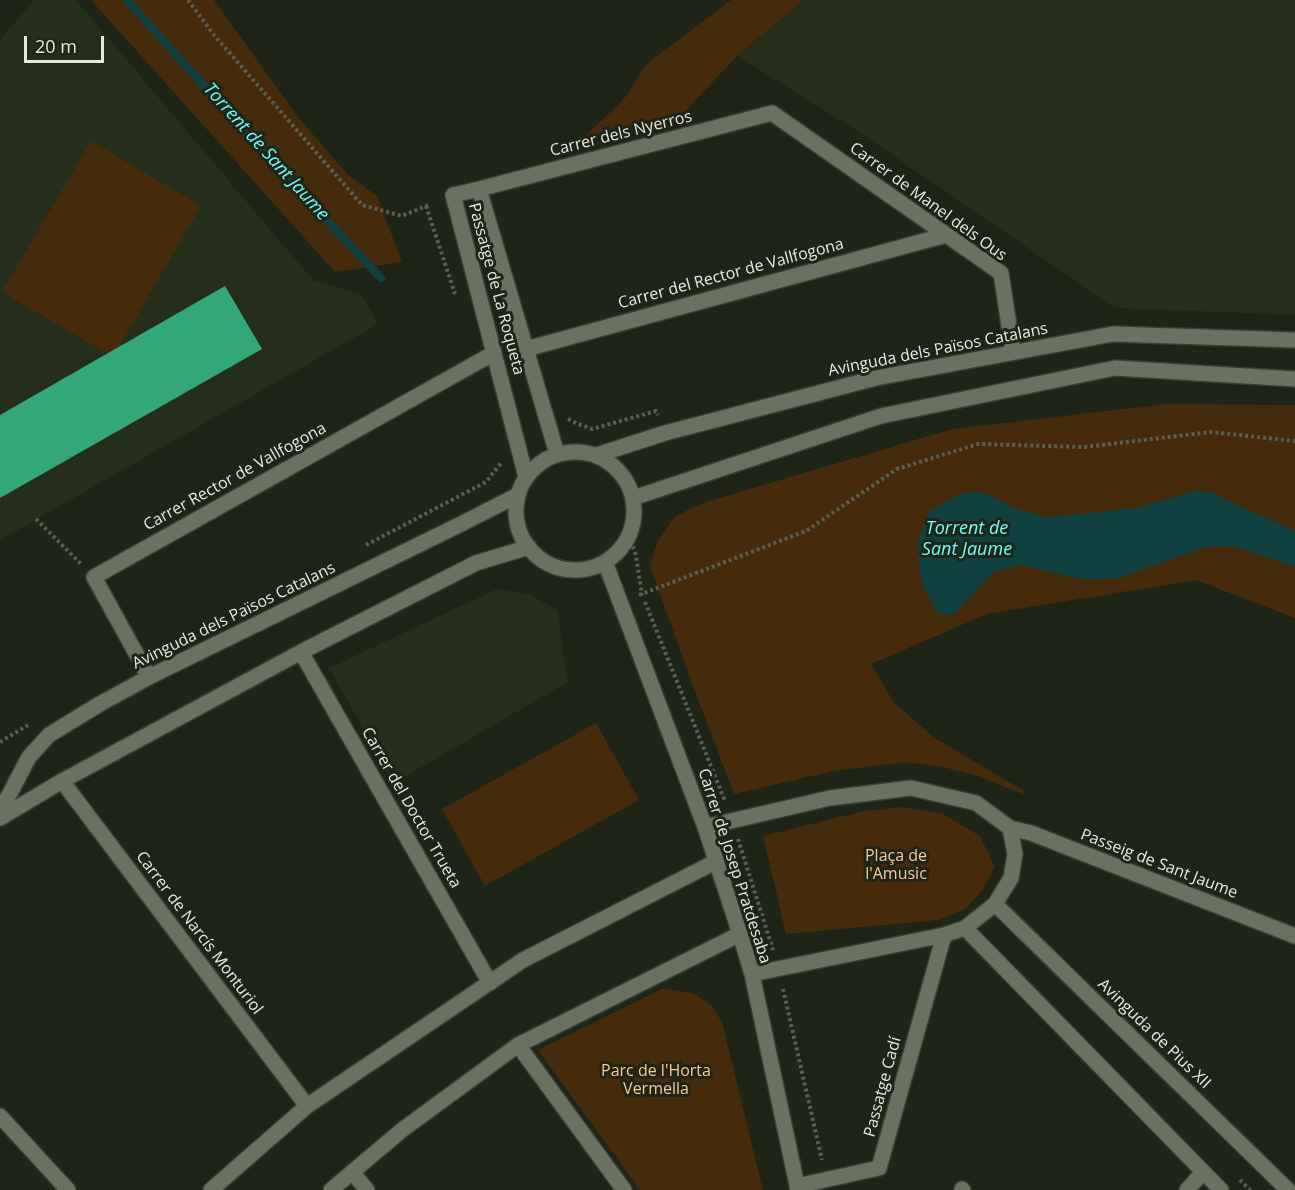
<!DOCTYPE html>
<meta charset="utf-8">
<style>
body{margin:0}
#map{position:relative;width:1295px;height:1190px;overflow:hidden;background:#1e2517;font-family:"Open Sans",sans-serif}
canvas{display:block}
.scale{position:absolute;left:24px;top:36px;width:80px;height:27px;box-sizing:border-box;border:3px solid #e4e9e0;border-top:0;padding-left:8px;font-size:18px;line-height:21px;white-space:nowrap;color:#e4e9e0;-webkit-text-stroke:4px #1e2517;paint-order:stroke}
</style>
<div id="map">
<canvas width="1295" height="1190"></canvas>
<div class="scale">20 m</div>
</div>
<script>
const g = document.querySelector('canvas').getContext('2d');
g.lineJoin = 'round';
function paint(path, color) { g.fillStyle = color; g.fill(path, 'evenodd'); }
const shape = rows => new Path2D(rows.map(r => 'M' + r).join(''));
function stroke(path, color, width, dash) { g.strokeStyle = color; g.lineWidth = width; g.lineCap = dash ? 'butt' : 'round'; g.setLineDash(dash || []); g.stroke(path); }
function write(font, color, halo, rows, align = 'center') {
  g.font = font + ' "Open Sans",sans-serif'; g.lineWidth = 6; g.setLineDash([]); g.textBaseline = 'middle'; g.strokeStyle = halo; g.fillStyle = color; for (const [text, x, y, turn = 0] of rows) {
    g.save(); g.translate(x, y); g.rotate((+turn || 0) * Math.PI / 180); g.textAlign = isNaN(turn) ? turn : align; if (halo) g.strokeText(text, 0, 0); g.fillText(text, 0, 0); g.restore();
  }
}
paint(shape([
 [34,0,76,0,313,280,361,294,378,324,0,540,0,40],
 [804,0,1295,0,1295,315,1115,308,859,132,737,56],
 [497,589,531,595,557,610,568,682,394,783,329,668]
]), '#242e1a');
paint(shape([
 [91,0,214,0,298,117,347,174,377,196,402,262,335,272],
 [731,0,804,0,737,56,678,119,583,138,617,106,627,95,643,69,653,59],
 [91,141,201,206,113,357,2,292],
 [1167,404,1295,405,1295,618,1196,580,987,614,871,664,894,703,935,738,1024,791,1023,794,976,775,942,767,907,762,834,771,734,794,693,686,650,566,657,543,672,520,678,515,703,503,952,429],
 [596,723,639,800,485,886,442,809],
 [902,807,943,814,980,836,995,867,982,891,965,909,939,920,786,934,763,836,860,812],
 [664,988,695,994,711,1005,722,1022,763,1190,640,1190,538,1050]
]), '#462a0c');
paint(shape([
 [1194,491,1212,492,1237,505,1295,531,1295,567,1233,546,1207,547,1115,579,1081,579,1020,565,994,572,954,614,939,615,922,585,917,543,930,510,966,492,983,492,1017,509,1048,517,1137,508]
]), '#114040');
stroke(shape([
 [127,0,265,154,381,278]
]), '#114040', 8);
paint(shape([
 [225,286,262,349,0,498,0,415]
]), '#34a779');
const minor = shape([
 [479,189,772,113,1001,273,1013,352],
 [526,349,946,235],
 '516 511a59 59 0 1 1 118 0a59 59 0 1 1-118 0Z',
 [597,455,665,433,876,378,1113,334,1295,340],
 [526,477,453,195,479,189,557,454],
 [633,498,881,416,1115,368,1295,379],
 [605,562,705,827,740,934,752,974,798,1190],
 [301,652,490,983],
 [149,677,94,577,494,353],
 [62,781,307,1106],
 [0,808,8,797,29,757,49,735,98,705,149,677,459,525,518,495],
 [0,818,62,781,301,652,476,563,529,547],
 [705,827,830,798,911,788,976,803,1010,828,1031,833,1295,936],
 [995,904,1288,1190],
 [965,928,1221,1190],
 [752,974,944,935,965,928,995,904,1011,878,1015,854,1010,828],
 [518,1045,624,1190],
 [0,1116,68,1190],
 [352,1172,367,1190],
 [797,1186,879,1168,944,935],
 [962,1189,963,1190],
 [211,1190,307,1106,523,960,717,861],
 [331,1190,402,1130,518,1045,740,934],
 [1187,1190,1203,1172]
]);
stroke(minor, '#383e34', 18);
stroke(shape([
 [188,0,214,35,362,205,402,216,428,205],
 [426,206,455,294],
 [568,419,576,423,592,429,656,411,658,415],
 [36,519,81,564],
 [629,535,636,556,642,595],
 [366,545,486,482,501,463],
 [639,595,806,531,897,469,978,444,1085,447,1211,432,1295,441],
 [645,602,725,801],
 [0,742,28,725],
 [738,839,773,950],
 [783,989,822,1160],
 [1240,1180,1250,1190]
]), '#596053', 4, [3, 3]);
stroke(minor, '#697161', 15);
write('16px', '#e4e9e0', '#1e2517', [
 ["Carrer dels Nyerros",621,134,-14],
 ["Carrer de Manel dels Ous",928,202,36],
 ["Carrer del Rector de Vallfogona",731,274,-15],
 ["Passatge de La Roqueta",496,289,75],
 ["Avinguda dels Països Catalans",938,350,-11],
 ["Carrer Rector de Vallfogona",235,477,-29],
 ["Avinguda dels Països Catalans",234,616,-26],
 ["Carrer del Doctor Trueta",411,808,60],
 ["Passeig de Sant Jaume",1159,864,21],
 ["Carrer de Josep Pratdesaba",734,866,72],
 ["Carrer de Narcís Monturiol",199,933,53],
 ["Avinguda de Pius XII",1154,1034,44],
 ["Passatge Cadí",883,1087,-75]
]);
write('16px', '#fec692', '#1e2517', [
 ["Plaça de",896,856],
 ["l'Amusic",896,874],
 ["Parc de l'Horta",656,1071],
 ["Vermella",656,1089]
]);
write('italic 18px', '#6dfdfd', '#1e2517', [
 ["Torrent de Sant Jaume",266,152,48],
 ["Torrent de",967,529],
 ["Sant Jaume",967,550]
]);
</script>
